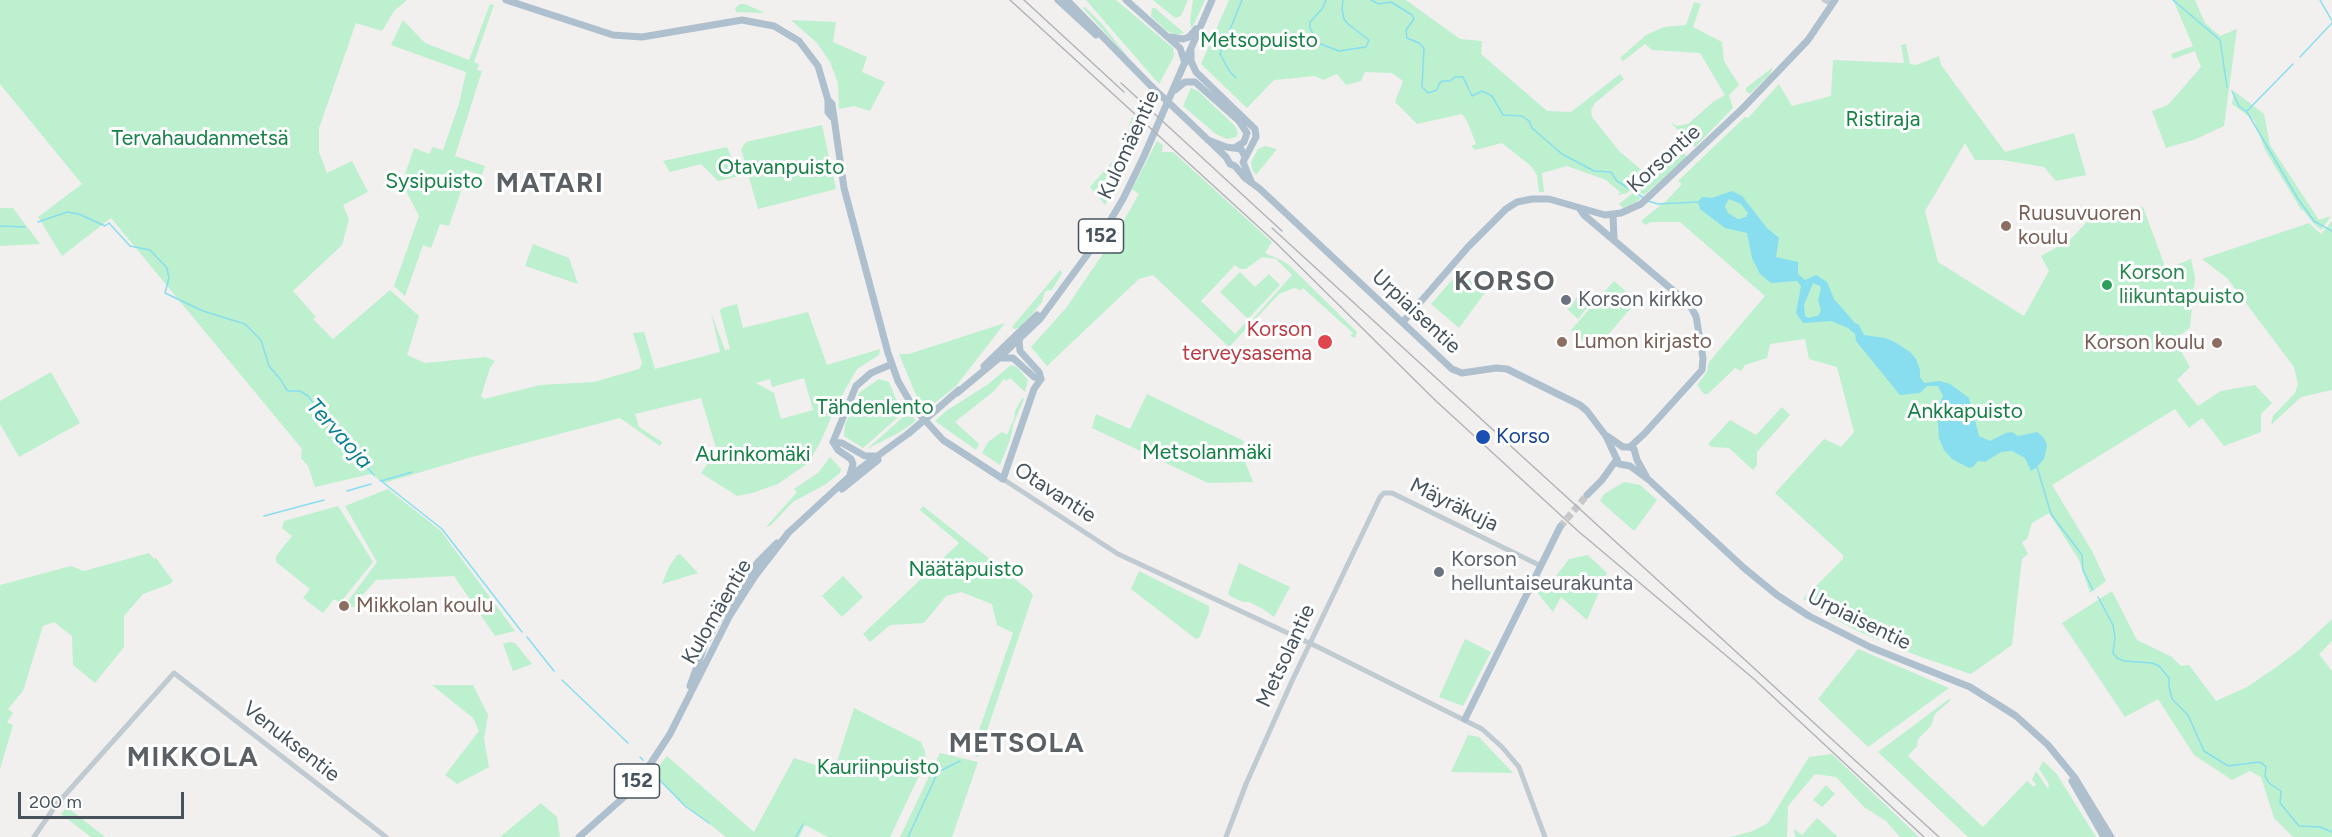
<!DOCTYPE html>
<meta charset="utf-8">
<style>
body{margin:0}
#map{position:relative;width:2332px;height:837px;overflow:hidden;background:#f2efef;font-family:Figtree,sans-serif}
canvas{display:block}
.scale{position:absolute;left:18px;top:792px;width:166px;height:27px;box-sizing:border-box;border:3px solid #46535d;border-top:0;padding-left:8px;font-size:18px;line-height:21px;white-space:nowrap;color:#46535d;-webkit-text-stroke:4px #fff;paint-order:stroke}
</style>
<div id="map">
<canvas width="2332" height="837"></canvas>
<div class="scale">200 m</div>
</div>
<script>
const g = document.querySelector('canvas').getContext('2d');
g.lineJoin = 'round';
function paint(path, color) { g.fillStyle = color; g.fill(path, 'evenodd'); }
const shape = rows => new Path2D(rows.map(r => 'M' + r).join(''));
function stroke(path, color, width, dash) { g.strokeStyle = color; g.lineWidth = width; g.lineCap = dash ? 'butt' : 'round'; g.setLineDash(dash || []); g.stroke(path); }
function write(font, color, halo, rows, align = 'center') {
  g.font = font + ' Figtree,sans-serif'; g.lineWidth = 6; g.setLineDash([]); g.textBaseline = 'middle'; g.strokeStyle = halo; g.fillStyle = color; for (const [text, x, y, turn = 0] of rows) {
    g.save(); g.translate(x, y); g.rotate((+turn || 0) * Math.PI / 180); g.textAlign = isNaN(turn) ? turn : align; if (halo) g.strokeText(text, 0, 0); g.fillText(text, 0, 0); g.restore();
  }
}
paint(shape([
 [0,0,407,0,394,11,382,31,356,23,319,128,319,152,327,173,352,161,368,192,343,205,349,219,342,245,293,291,316,317,313,319,333,339,390,290,419,316,407,355,425,363,486,357,495,361,490,368,481,396,484,399,540,385,594,382,639,369,642,363,633,333,644,332,655,369,720,352,711,313,725,350,730,349,720,311,722,308,737,304,743,328,808,312,827,365,880,349,879,355,857,369,853,376,838,402,820,443,808,463,778,484,752,493,737,496,701,473,717,451,701,398,635,414,639,427,662,442,660,446,620,418,472,457,384,483,371,474,315,487,308,466,301,458,302,449,111,218,62,256,38,217,82,184,0,84],
 [804,378,813,410,781,419,774,393,756,383,770,379,772,387],
 [1086,0,1116,0,1173,48,1174,56,1159,84],
 [1153,0,1188,0,1181,16,1175,18],
 [1193,0,1205,0,1192,28,1190,22],
 [1229,0,1406,0,1460,39,1482,41,1481,54,1547,111,1571,112,1620,74,1624,79,1595,103,1591,110,1592,117,1619,151,1645,173,1627,193,1618,195,1620,192,1606,180,1567,166,1542,173,1544,192,1539,192,1537,175,1531,166,1502,143,1475,150,1471,146,1476,144,1467,121,1462,114,1417,124,1395,102,1403,81,1392,73,1365,72,1361,81,1346,85,1337,74,1323,80,1315,76,1274,80,1247,108,1201,64],
 [2173,0,2195,0,2205,23,2220,36,2237,29,2224,126,2196,139,2166,148,2152,111,2168,105,2201,67,2195,51,2173,59,2171,54,2193,46],
 [1694,2,1701,4,1693,27,1722,42,1724,61,1739,85,1729,95,1733,108,1695,147,1670,122,1677,126,1688,124,1713,102,1725,95,1700,53,1652,50,1645,44,1623,61,1620,58,1646,35,1664,27,1686,25],
 [490,4,494,5,474,62,479,64,477,70,482,71,455,156,485,166,482,175,468,171,449,226,440,224,431,248,423,245,405,296,394,286,419,216,402,183,414,148,429,154,433,147,443,150,459,104,466,72,391,45,403,20,425,43,469,60],
 [740,4,745,4,765,13,736,12,735,8],
 [1085,7,1101,23,1135,66,1083,8],
 [1152,8,1155,8,1184,33,1176,35,1167,31,1151,16],
 [791,20,836,22,833,42,867,57,862,72,885,82,870,111,854,106,839,109,838,83,830,62,817,43],
 [1906,44,1910,64,1916,65,1939,56,1941,65,2005,152,2074,133,2086,175,2056,181,2044,167,2002,160,1975,160,1965,143,1925,211,1938,262,2024,316,2049,271,2041,256,2070,240,2097,211,2143,207,2166,269,2191,259,2195,277,2190,328,2174,339,2190,367,2177,380,2198,406,2221,391,2255,385,2272,403,2261,414,2261,432,2224,446,2202,418,2189,428,2175,409,2052,485,2092,551,2106,581,2090,593,2079,560,2049,513,2032,523,2027,539,2022,542,2028,554,2022,559,2012,645,1971,674,1921,657,1864,634,1819,611,1822,607,1803,599,1843,559,1843,555,1775,493,1824,439,1841,447,1854,432,1837,367,1809,359,1805,339,1770,344,1767,358,1745,365,1741,371,1735,368,1708,394,1704,394,1697,385,1707,372,1709,362,1765,296,1680,222,1651,222,1645,225,1641,221,1667,200,1682,184,1678,181,1745,117,1748,118,1779,84,1792,106,1831,96,1833,60,1904,63,1901,45],
 [1773,67,1770,74,1750,94,1746,91,1746,88],
 [1191,88,1198,91,1235,126,1238,133,1236,137,1227,139,1216,134,1183,106],
 [2234,91,2264,114,2270,145,2319,220,2331,216,2321,230,2313,223,2303,210,2302,211,2265,150,2254,120,2232,104],
 [1132,117,1145,128,1121,177,1105,205,1090,187,1120,153],
 [822,125,836,189,758,209,741,149,746,142],
 [1157,141,1163,145,1162,152,1173,152,1272,242,1265,253,1283,261,1290,266,1357,332,1355,338,1350,336,1353,333,1303,288,1301,290,1294,288,1279,294,1229,347,1153,275,1139,279,1047,366,1031,347,1066,308,1115,236,1139,194,1132,189],
 [1262,257,1276,259,1292,275,1252,320,1247,321,1235,334,1201,301,1235,265,1240,269,1246,269],
 [1265,146,1277,149,1256,175,1252,169,1251,162,1258,149],
 [1679,146,1687,157,1644,195,1635,190],
 [727,147,739,176,718,181,701,164,670,172,663,161],
 [1633,193,1641,198,1636,202,1623,208,1619,204],
 [0,208,13,208,40,244,0,246],
 [2332,221,2332,390,2301,397,2271,425,2273,416,2295,393,2298,384,2294,367,2227,278,2202,259,2309,223,2321,234],
 [533,244,569,258,578,284,525,266],
 [1060,270,1062,273,1052,290,1045,291,1042,302,1032,314,1020,327,1015,329,1012,327],
 [1460,271,1484,294,1459,328,1431,304],
 [1240,272,1255,287,1269,274,1280,285,1248,319,1220,292],
 [1614,281,1637,301,1594,351,1571,330],
 [1581,290,1592,302,1578,319,1567,309,1571,307],
 [1005,323,956,386,926,410,918,400,899,354,909,354],
 [1011,365,1017,367,1028,380,1025,392,1010,378,1006,381,1004,379,994,391,955,422,979,444,976,450,935,421,946,411,987,385],
 [51,372,80,423,19,457,0,424,0,401],
 [879,379,889,382,899,406,905,411,863,448,844,436,845,425,859,393],
 [1147,394,1244,441,1241,451,1253,482,1208,483,1092,428,1096,414,1130,429],
 [1022,398,1024,399,1013,425,1011,437,1000,465,982,453,988,442,1002,432,1007,435,1015,416,1014,413],
 [1782,407,1790,415,1757,452,1757,465,1753,470,1729,448,1712,447,1708,444,1730,420,1756,435],
 [909,412,916,421,900,432,867,449],
 [830,457,841,469,840,473,826,484,793,502,770,526,766,527,797,492,794,489,818,473],
 [1624,482,1640,485,1657,500,1634,531,1600,501,1604,494],
 [388,489,441,531,515,631,495,636,454,576,376,580,361,597,355,607,346,607,345,605,377,562,345,506],
 [338,506,373,562,340,603,334,599,323,613,303,598,310,589,276,562,276,556,292,536,282,528,284,521],
 [923,506,1030,591,1033,595,978,757,971,753,1013,633,997,625,992,604,961,592,946,596,924,623,890,625,870,642,863,634,959,543,920,510],
 [149,553,154,559,156,558,173,581,170,584,143,594,124,616,124,647,95,683,73,665,72,636,54,622,43,626,23,691,8,709,13,713,7,722,13,725,0,769,0,585,71,566,84,571],
 [680,554,698,573,662,584,669,567,677,555],
 [1588,555,1607,573,1587,620,1561,597,1553,612,1536,591,1553,580,1569,559],
 [1239,563,1290,587,1274,617,1263,609,1249,602,1243,602,1230,596,1228,593],
 [1139,571,1209,606,1209,612,1200,637,1196,639,1131,589],
 [843,576,863,597,842,617,822,596],
 [2112,591,2137,640,2172,657,2181,666,2189,665,2216,701,2247,687,2275,668,2299,650,2332,619,2332,641,2319,654,2332,671,2332,837,2293,837,2274,818,2261,777,2250,771,2232,780,2194,755,2158,699,2125,717,2062,623],
 [1465,639,1491,652,1463,706,1439,697],
 [510,642,515,643,532,664,513,671,503,644],
 [1858,649,1949,688,1868,747,1818,699],
 [432,685,473,685,488,715,484,739,489,767,457,784,445,775,479,731,473,718],
 [1949,699,1951,700,1935,714,1931,726,1918,739,1917,746,1908,756,1983,827,2027,781,2034,787,2036,784,2032,780,2036,771,2048,789,2049,784,2039,769,2043,761,2056,773,2096,837,1968,837,1878,752],
 [854,708,921,742,925,752,926,761,890,837,828,837,805,825,799,837,726,837,680,801,653,773,667,756,754,832,794,758,834,771],
 [1468,735,1479,737,1513,773,1451,772],
 [940,753,978,762,952,837,900,837],
 [1832,754,1919,837,1900,837,1886,821,1864,807,1836,777,1815,774,1788,806,1787,837,1730,837,1753,831,1768,823,1809,757],
 [1826,785,1835,794,1822,807,1813,800],
 [541,803,557,817,560,837,500,837],
 [67,807,105,837,91,837,61,814],
 [1817,818,1838,837,1795,837,1794,829,1802,835]
]), '#bcf0ce');
paint(shape([
 [1732,191,1742,196,1767,228,1779,238,1776,257,1798,262,1798,274,1805,280,1816,275,1827,282,1834,299,1855,323,1859,325,1864,335,1885,338,1895,342,1910,352,1916,359,1920,370,1920,377,1924,383,1940,381,1950,384,1969,398,1979,436,1990,441,2006,433,2012,432,2018,436,2037,432,2043,437,2047,444,2046,451,2044,459,2037,467,2031,471,2025,458,2012,451,2001,452,1985,462,1978,461,1973,467,1969,468,1952,459,1944,450,1939,438,1937,410,1943,396,1938,386,1927,386,1920,393,1900,395,1856,341,1855,334,1848,328,1831,321,1803,323,1796,313,1801,286,1797,281,1771,283,1760,274,1752,258,1747,233,1725,228,1700,209,1698,202,1702,197,1712,198],
 [1729,199,1741,204,1748,213,1746,217,1738,219,1728,213,1725,206],
 [1813,283,1820,286,1821,288,1818,301,1821,309,1819,315,1809,318,1805,316,1804,305]
]), '#88deee');
stroke(shape([
 [1326,0,1322,9,1310,22,1310,28,1318,43,1339,51,1366,47,1369,40,1348,24,1344,19,1342,9,1343,0],
 [1371,0,1379,4,1391,2,1412,15,1414,19,1406,30,1407,38,1419,43,1424,48,1422,87,1428,93,1437,90,1439,84,1442,81,1450,81,1455,77,1463,77,1472,96,1482,91,1492,96,1503,115,1522,116,1529,121,1532,128,1562,154,1594,171,1611,172,1617,181,1644,198],
 [2173,0,2220,40,2227,87],
 [2320,0,2332,21],
 [2300,57,2332,23],
 [1236,78,1230,72,1220,54,1242,0],
 [2232,91,2239,106,2247,112,2298,199,2314,221,2332,231],
 [2247,111,2293,64],
 [1648,201,1658,204,1698,202],
 [38,222,67,212,79,214,105,226,109,223,130,246,150,250,167,268,169,278,165,293,203,311,245,324,261,340,269,366,281,380,285,387,288,391,300,391,308,396,341,439,374,475],
 [0,226,25,227],
 [2037,467,2051,514,2082,555,2083,570,2093,590],
 [380,480,442,529,522,632],
 [381,481,412,472],
 [347,491,371,484],
 [264,516,324,500],
 [2098,597,2113,625,2115,638,2113,653,2117,658,2124,661,2152,663,2159,666,2169,678,2169,687,2172,699,2188,715,2204,751,2228,766,2259,762,2263,764,2266,767,2265,776,2269,783,2281,791,2280,803,2299,826,2320,827,2332,832],
 [527,637,554,671],
 [562,680,628,743],
 [640,757,643,760],
 [654,774,685,806,709,823],
 [796,837,803,824],
 [908,837,938,772,960,761]
]), '#88deee', 1.5);
stroke(shape([
 [1560,527,1587,495]
]), '#c7c8ca', 7, [7, 3.5]);
stroke(shape([
 [1824,0,1832,4],
 [1003,479,1118,554,1320,648,1482,729,1502,747,1519,767,1545,837],
 [34,837,56,805,174,673,386,837],
 [1226,837,1246,784,1292,681,1380,497,1384,493,1392,493,1541,566]
]), '#bfcad1', 5);
stroke(shape([
 [506,0,613,35,642,37,742,20,774,26,799,41,818,66,828,100,832,104,844,188,888,353,898,381,913,407,943,440,1003,479,1034,389,1041,379],
 [1058,0,1096,35],
 [1067,0,1152,87],
 [1126,0,1180,48,1185,63],
 [1170,37,1183,39,1189,37,1196,29],
 [1191,52,1191,61,1196,72,1255,129,1256,137,1243,162,1251,181],
 [1175,90,1185,82,1195,82,1239,121,1247,133,1244,142,1236,147],
 [828,100,828,112,832,117],
 [1184,117,1226,157,1230,164,1235,166,1245,178,1260,189,1452,369,1462,373,1496,368,1507,369,1580,405,1587,411,1606,436,1619,464,1630,466,1649,480,1744,568,1777,595,1809,616,1870,647,1970,687,2016,716,2048,745,2075,778,2111,837],
 [1208,140,1226,147,1241,149,1245,157],
 [1579,208,1584,215,1689,304,1696,316,1703,358,1702,370,1645,433,1630,447],
 [1613,215,1614,239],
 [1403,322,1468,247,1506,209,1517,202,1532,199,1549,199,1605,215,1621,213,1641,204,1743,108,1808,40,1835,0],
 [1019,340,1020,351,1039,372,1041,379],
 [1001,358,1013,358,1034,377,1041,379],
 [984,366,1037,315],
 [957,393,999,358,1040,319,1101,236,1123,199,1144,156,1212,0],
 [936,410,959,390],
 [1607,436,1623,447,1630,447,1634,449,1637,460,1646,476],
 [833,442,856,386,871,373,892,364],
 [833,442,842,443,865,456,875,456],
 [833,442,838,450,851,459,853,464,850,475],
 [842,489,878,460],
 [1587,495,1602,480,1617,459],
 [787,534,850,476,909,433],
 [690,686,705,644,725,609,758,562,777,543],
 [1465,719,1560,527],
 [2072,781,2104,837],
 [579,837,624,797,649,766,670,734,730,615,755,576,789,532]
]), '#aec0ce', 7);
stroke(shape([
 [1010,0,1274,241,1436,401,1578,531,1754,679,1924,837],
 [1024,0,1124,92],
 [1121,83,1282,231],
 [1272,228,1939,837]
]), '#b1b5b9', 1.5);
stroke(shape([
 [1152,87,1184,117],
 [909,433,936,410]
]), '#aec0ce', 7);
for (const [x, y, r, color] of [
 [2006,226,6,"#8d6e63"],
 [2107,285,6,"#2e9e5b"],
 [1566,300,6,"#6b7280"],
 [1325,342,8,"#e0444e"],
 [1562,342,6,"#8d6e63"],
 [2217,343,6,"#8d6e63"],
 [1483,437,8,"#1a4fb4"],
 [1439,572,6,"#6b7280"],
 [344,606,6,"#8d6e63"]
]) { const dot = new Path2D(); dot.arc(x, y, r, 0, 2 * Math.PI); g.fillStyle = color; g.fill(dot); stroke(dot, '#fff', 2); }
for (const [x, y, w] of [
 [1101,236,45],
 [637,781,45]
]) { const box = new Path2D(); box.roundRect(x - w / 2, y - 17, w, 34, 4.5); g.fillStyle = '#fff'; g.fill(box); stroke(box, '#46535d', 1.5); }
write('bold 20px', '#46535d', null, [
 ["152",1101,236],
 ["152",637,781]
]);
write('21px', '#158046', '#fff', [
 ["Metsopuisto",1259,41],
 ["Ristiraja",1883,120],
 ["Tervahaudanmetsä",200,139],
 ["Otavanpuisto",781,168],
 ["Sysipuisto",434,182],
 ["Tähdenlento",875,408],
 ["Ankkapuisto",1965,412],
 ["Metsolanmäki",1207,453],
 ["Aurinkomäki",753,455],
 ["Näätäpuisto",966,570],
 ["Kauriinpuisto",878,768]
]);
write('21px', '#46535d', '#fff', [
 ["Kulomäentie",1129,145,-65],
 ["Korsontie",1664,159,-42],
 ["Urpiaisentie",1416,312,43],
 ["Otavantie",1055,493,33],
 ["Mäyräkuja",1454,505,26],
 ["Kulomäentie",717,612,-60],
 ["Urpiaisentie",1859,620,26],
 ["Metsolantie",1286,656,-65],
 ["Venuksentie",291,742,38]
]);
write('21px', '#785e54', '#fff', [
 ["Ruusuvuoren",2018,214],
 ["koulu",2018,238],
 ["Lumon kirjasto",1574,342],
 ["Korson koulu",2205,343,"right"],
 ["Mikkolan koulu",356,606]
], 'left');
write('21px', '#27864d', '#fff', [
 ["Korson",2119,273],
 ["liikuntapuisto",2119,297]
], 'left');
write('21px', '#5b616d', '#fff', [
 ["Korson kirkko",1578,300],
 ["Korson",1451,560],
 ["helluntaiseurakunta",1451,584]
], 'left');
write('21px', '#be3a42', '#fff', [
 ["Korson",1312,330],
 ["terveysasema",1312,354]
], 'right');
write('21px', '#164399', '#fff', [
 ["Korso",1496,437]
], 'left');
write('italic 22px', '#0a8096', '#fff', [
 ["Tervaoja",339,434,48]
]);
g.letterSpacing = '1.5px';
write('bold 27px', '#5b6064', '#fff', [
 ["MATARI",550,184],
 ["KORSO",1505,282],
 ["METSOLA",1017,744],
 ["MIKKOLA",193,758]
]);
g.letterSpacing = '0px';
</script>
